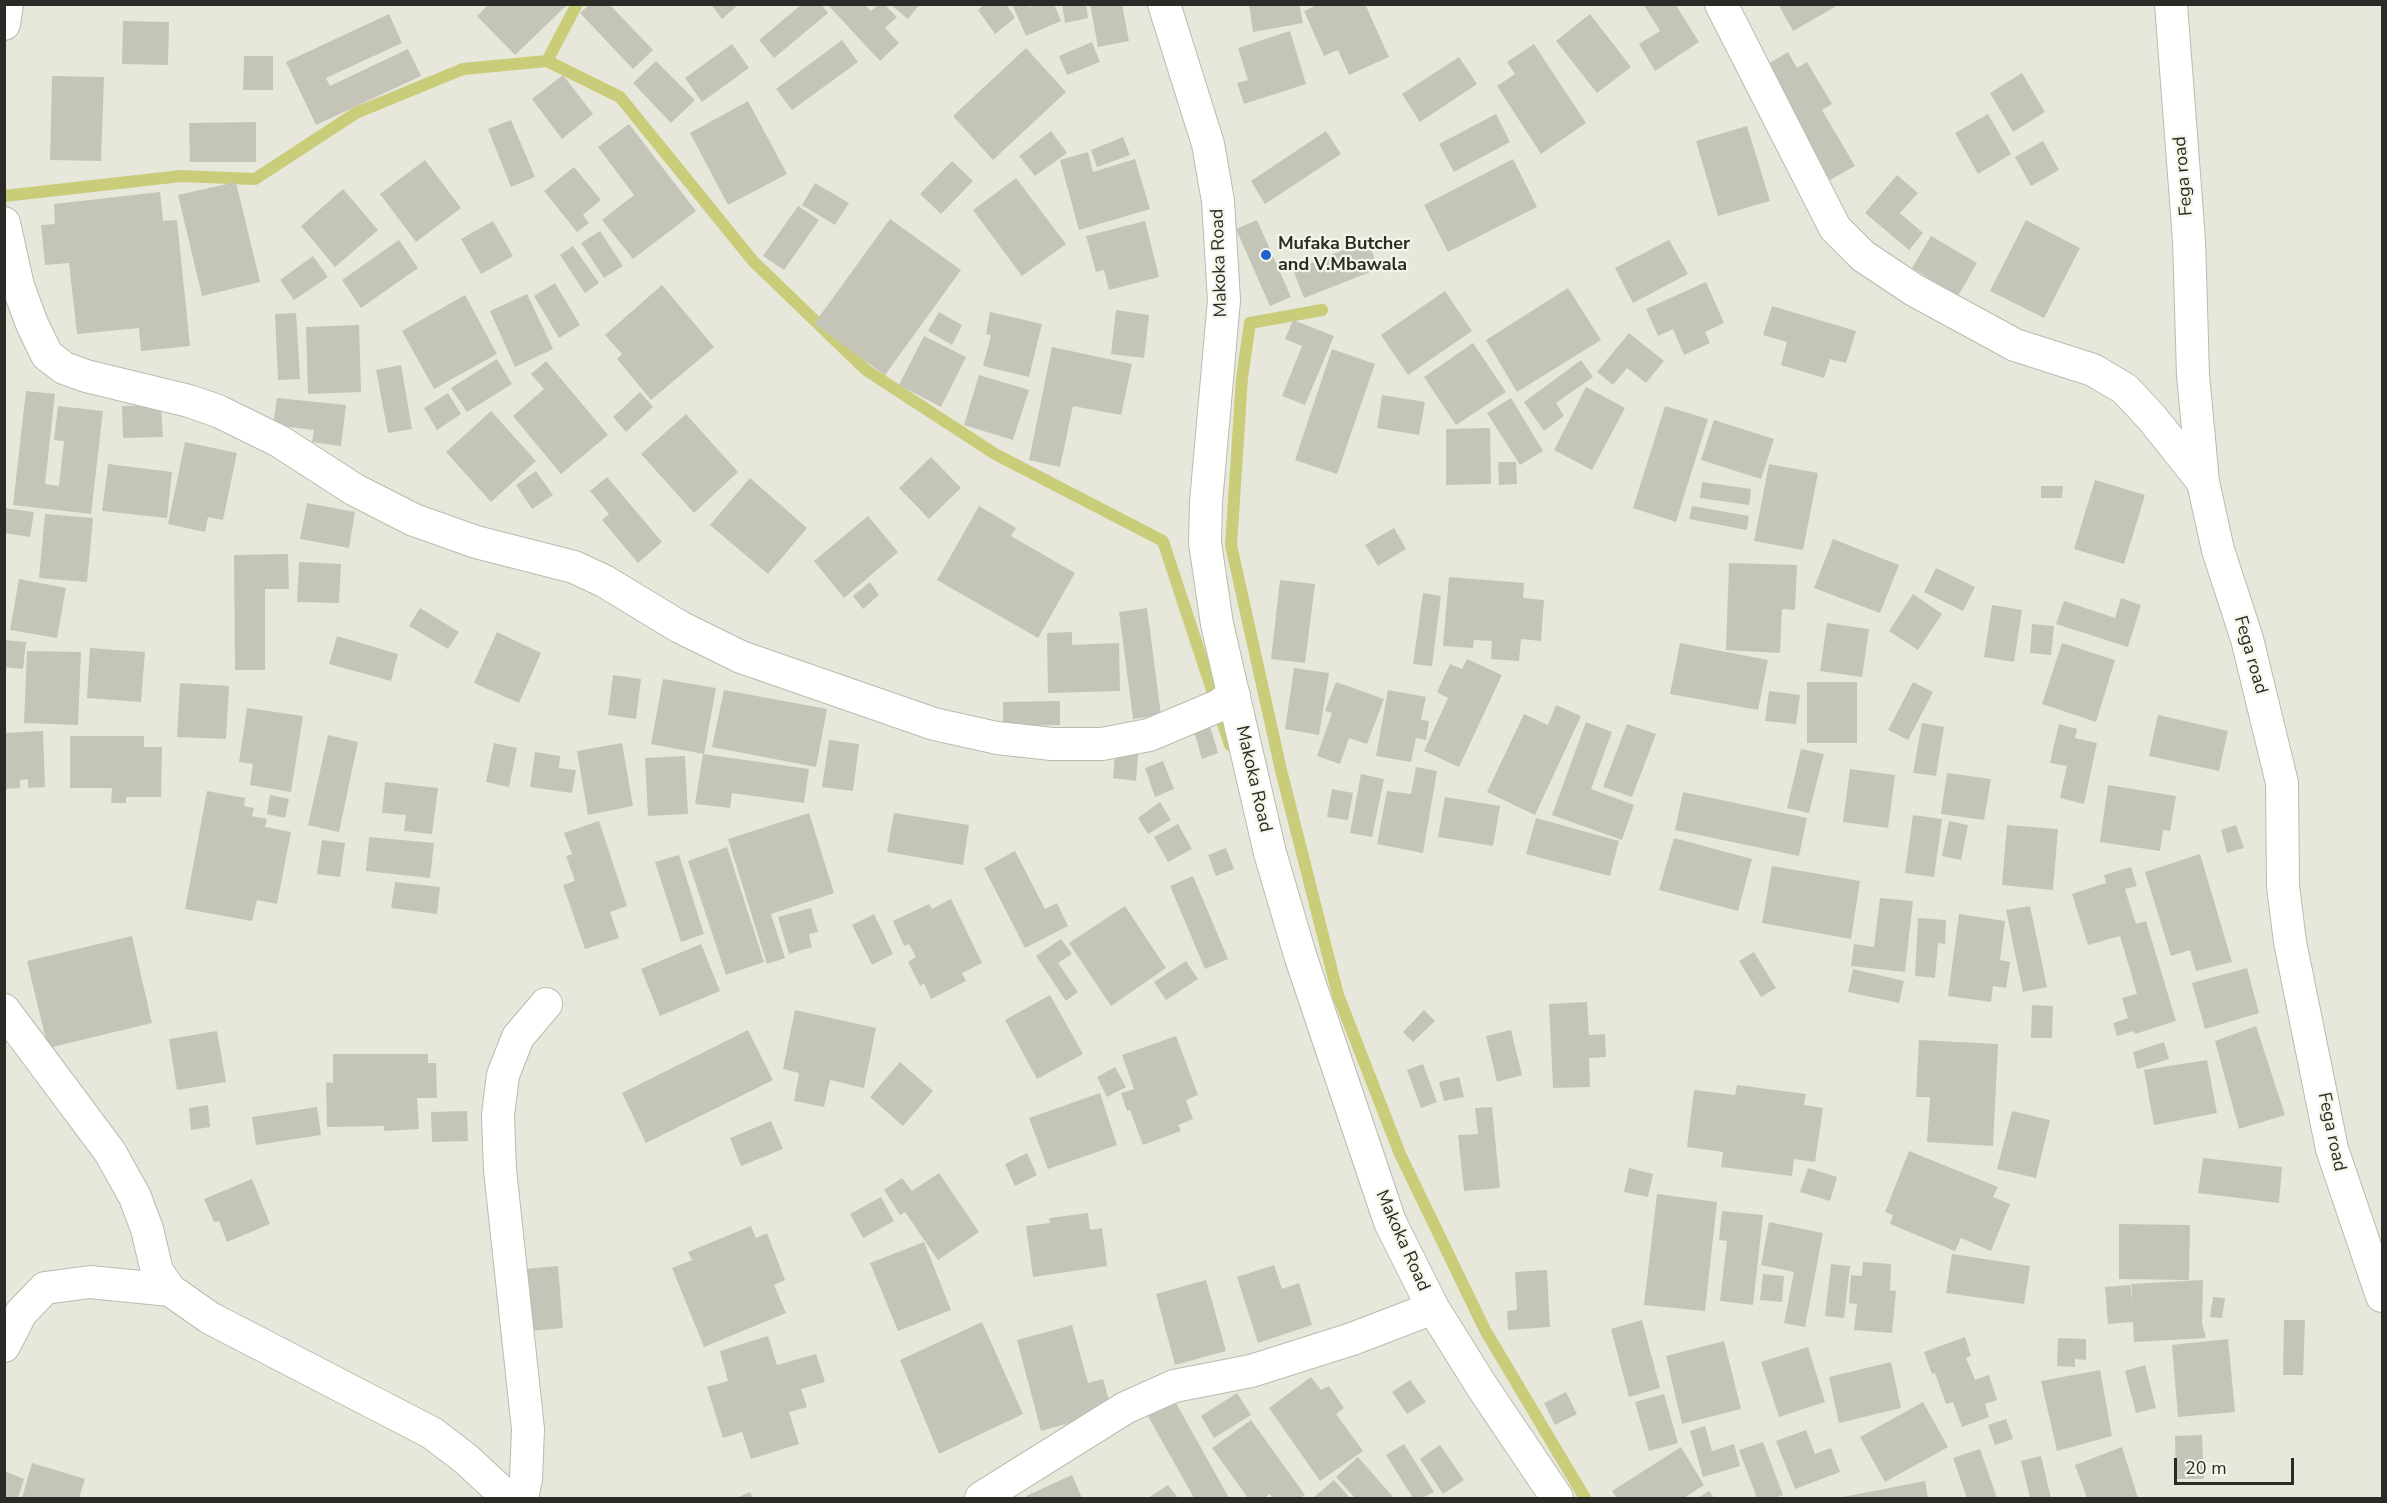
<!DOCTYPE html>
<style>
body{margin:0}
#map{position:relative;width:2387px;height:1503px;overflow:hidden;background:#e7e8db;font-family:"Nunito Sans",sans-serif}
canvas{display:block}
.frame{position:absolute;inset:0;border:6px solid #2a2b26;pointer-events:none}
.scale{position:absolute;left:2174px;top:1458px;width:120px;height:27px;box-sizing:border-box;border:3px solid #2a2b26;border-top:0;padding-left:8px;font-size:18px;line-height:21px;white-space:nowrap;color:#2a2b26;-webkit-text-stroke:4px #f5f6e9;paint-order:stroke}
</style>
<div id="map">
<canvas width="2387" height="1503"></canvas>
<div class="frame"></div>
<div class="scale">20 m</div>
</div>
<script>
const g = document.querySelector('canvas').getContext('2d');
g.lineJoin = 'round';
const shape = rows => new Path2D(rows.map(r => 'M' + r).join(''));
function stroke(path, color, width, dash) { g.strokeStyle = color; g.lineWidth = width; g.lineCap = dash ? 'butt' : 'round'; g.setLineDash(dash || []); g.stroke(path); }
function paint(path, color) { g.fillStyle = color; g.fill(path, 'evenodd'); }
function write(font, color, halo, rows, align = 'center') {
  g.font = font + ' "Nunito Sans",sans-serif'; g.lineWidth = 4.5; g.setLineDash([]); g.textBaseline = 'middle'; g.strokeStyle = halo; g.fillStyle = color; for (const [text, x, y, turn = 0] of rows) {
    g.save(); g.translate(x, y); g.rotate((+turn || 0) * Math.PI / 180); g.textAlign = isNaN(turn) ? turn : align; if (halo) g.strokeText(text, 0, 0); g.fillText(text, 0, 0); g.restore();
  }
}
stroke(shape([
 [547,61,577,4],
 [4,196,181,176,255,179,356,113,463,69,547,61,620,97,753,261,866,370,995,454,1163,541,1230,745],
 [1322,310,1250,323,1242,378,1231,545,1281,770,1338,995,1400,1154,1485,1330,1585,1498]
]), '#c9cc78', 12);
paint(shape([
 [489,4,568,4,515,55,477,16],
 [711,4,739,4,722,19],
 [802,4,821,4,828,13,774,58,759,40],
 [827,4,864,4,871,11,879,4,884,4,897,17,885,28,899,43,880,61],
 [890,4,920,4,908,19],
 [985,4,1006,4,1015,18,995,34,978,10],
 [1012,4,1029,4,1030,7,1036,4,1054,4,1061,21,1026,36],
 [1062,4,1086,4,1088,18,1065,23],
 [1090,4,1122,4,1129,41,1098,47],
 [1249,4,1299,4,1303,23,1253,32],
 [1319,4,1365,4,1389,57,1349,75,1338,50,1324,56,1304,11],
 [1643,4,1675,4,1699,42,1655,71,1639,44,1660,31],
 [1778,4,1834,4,1835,7,1793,31],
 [589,5,610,5,653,50,633,69,580,13],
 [389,14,402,43,326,78,330,86,408,49,421,76,316,125,286,62],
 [1590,14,1631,67,1597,93,1556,41],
 [123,21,169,22,168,65,122,64],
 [1290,31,1306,84,1244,104,1237,83,1248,80,1238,48],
 [842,40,858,62,792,110,776,89],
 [1092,42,1100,62,1067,75,1059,56],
 [732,44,749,68,702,102,685,78],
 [1534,44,1586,123,1541,154,1497,86,1515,74,1507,62],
 [1026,48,1066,92,993,160,953,116],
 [1788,52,1797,68,1807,62,1832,104,1822,110,1855,166,1830,180,1763,67],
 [244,56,273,56,273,90,243,90],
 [1459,57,1477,84,1420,122,1402,94],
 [656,61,695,100,671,123,633,83],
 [2022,73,2045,112,2013,132,1990,93],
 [563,75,593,114,562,139,532,99],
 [52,76,104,77,101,161,50,160],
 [748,101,787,174,728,205,690,133],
 [1496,114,1510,142,1454,172,1439,144],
 [1988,114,2011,154,1978,174,1955,133],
 [511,120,535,177,511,187,488,129],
 [256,122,256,162,190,162,189,123],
 [629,124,696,211,633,259,602,220,634,195,598,147],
 [1747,126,1770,201,1718,216,1696,141],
 [1051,131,1067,153,1035,176,1019,156],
 [1326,131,1341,154,1265,204,1251,181],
 [1123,137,1130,155,1097,167,1091,150],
 [2043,141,2059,170,2031,186,2015,157],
 [1088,152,1093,172,1135,159,1150,209,1079,230,1060,160],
 [1513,159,1537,207,1448,252,1424,205],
 [425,160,461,208,416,242,380,194],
 [952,161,973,181,941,214,920,194],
 [574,167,601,200,583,215,589,223,577,232,544,191],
 [1897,175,1918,193,1900,213,1923,233,1909,250,1865,213],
 [1016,178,1066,244,1022,276,973,210],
 [236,182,260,282,202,296,178,195],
 [815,183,849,203,835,225,802,205],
 [343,189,378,230,335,267,301,226],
 [160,192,163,221,177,220,190,346,141,351,139,328,77,334,69,263,45,265,41,225,55,224,54,204],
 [798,206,819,220,784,270,763,256],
 [890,219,961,270,885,375,814,324],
 [1257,220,1291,297,1270,306,1236,229],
 [2026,220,2080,248,2044,318,1990,291],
 [493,221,513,256,481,274,461,239],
 [1145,221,1159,277,1109,290,1104,270,1096,272,1086,236],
 [600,231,623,266,604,278,581,243],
 [1931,236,1977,263,1958,296,1912,268],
 [399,240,418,268,361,308,342,280],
 [1368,240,1378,269,1304,298,1293,270],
 [1669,240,1688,274,1633,303,1615,268],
 [573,246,599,283,585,293,560,255],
 [313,256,328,277,294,300,280,280],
 [1706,282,1724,323,1705,332,1710,343,1684,355,1673,329,1658,336,1646,309],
 [555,283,580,325,559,338,534,296],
 [662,285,714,347,651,400,617,359,622,354,605,335],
 [1568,288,1601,340,1517,392,1486,340],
 [1445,291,1472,331,1408,375,1381,335],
 [527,294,553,349,515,367,490,311],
 [465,295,497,354,434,389,402,331],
 [1772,306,1856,331,1846,363,1830,359,1824,378,1781,365,1787,342,1763,335],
 [1116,310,1149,315,1144,358,1111,354],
 [939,312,962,325,952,345,928,331],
 [990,312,1042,324,1029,377,983,366,991,335,986,334],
 [296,313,300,379,278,380,275,314],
 [1293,320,1334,336,1305,405,1282,396,1302,346,1285,339],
 [359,325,361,392,308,394,306,327],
 [1629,333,1664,361,1646,383,1627,368,1613,385,1597,372],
 [924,336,966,357,941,407,899,385],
 [1473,343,1506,392,1456,425,1424,377],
 [1052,347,1132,364,1121,415,1073,406,1060,467,1029,460],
 [1332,349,1375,364,1337,474,1295,460],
 [497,359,512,384,467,412,451,388],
 [1581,360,1593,377,1556,403,1564,416,1544,431,1524,402],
 [546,361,608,435,561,474,513,416,544,389,531,374],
 [401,365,412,429,388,433,376,370],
 [979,375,1029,390,1013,440,964,425],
 [1586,387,1625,408,1592,470,1554,450],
 [26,391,55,394,45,484,59,486,64,441,54,440,58,406,103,411,91,514,13,505],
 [640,392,653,407,626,432,613,417],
 [448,393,461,414,437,430,424,408],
 [1382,395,1425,402,1419,435,1377,428],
 [277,398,346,405,341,446,312,442,314,430,273,425],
 [1511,398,1543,451,1520,465,1487,413],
 [161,405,163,437,123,438,122,406],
 [1665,406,1708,419,1676,522,1633,508],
 [491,411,536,461,491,502,446,452],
 [686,414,738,472,694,513,641,454],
 [1714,420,1774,439,1761,479,1701,460],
 [1490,428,1491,484,1446,485,1446,429],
 [185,442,237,453,223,520,208,517,205,532,168,524],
 [931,457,961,488,929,519,899,488],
 [1498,462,1516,462,1517,484,1499,485],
 [108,464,172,472,167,518,102,511],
 [1769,464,1818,473,1803,550,1754,541],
 [536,471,553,495,532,509,516,485],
 [607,477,662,542,638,563,602,520,609,514,590,491],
 [750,478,807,528,768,574,710,525],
 [2095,480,2145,495,2124,564,2074,549],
 [1702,482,1751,489,1749,505,1700,498],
 [2041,486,2063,486,2062,498,2041,498],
 [307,503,355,512,349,548,300,539],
 [979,506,1016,528,1011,536,1075,573,1038,638,937,580],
 [1692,506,1749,516,1747,530,1689,519],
 [4,508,34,512,30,537,4,533],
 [45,514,93,518,87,582,39,578],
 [868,516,898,552,844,598,814,561],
 [1394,528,1406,549,1378,566,1365,545],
 [1833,539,1899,565,1880,613,1814,588],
 [288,554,289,589,265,589,265,670,235,670,234,555],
 [299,562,341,564,339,603,297,602],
 [1729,563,1797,565,1795,610,1782,609,1780,653,1726,650],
 [1936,568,1975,587,1963,611,1924,592],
 [1449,577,1524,583,1523,598,1544,600,1541,641,1521,639,1519,661,1491,659,1492,641,1474,640,1473,648,1443,646],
 [19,579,66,588,57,638,10,630],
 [1280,580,1315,584,1305,663,1271,659],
 [870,582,879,595,863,609,853,596],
 [1423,593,1441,596,1432,666,1413,664],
 [1913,594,1942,614,1918,650,1889,631],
 [2121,598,2141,605,2128,647,2056,624,2064,601,2115,618],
 [1992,605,2022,610,2014,662,1984,657],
 [420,608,459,632,448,649,409,626],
 [1147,608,1161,715,1133,719,1119,612],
 [1827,623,1869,629,1862,677,1820,671],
 [2032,624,2054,626,2051,655,2030,653],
 [497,632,541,653,519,703,474,683],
 [1072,632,1072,645,1119,643,1120,691,1048,693,1047,633],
 [337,636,398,654,391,681,329,664],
 [4,640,26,642,23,669,4,667],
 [1680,643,1768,660,1758,710,1670,694],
 [2062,643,2115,660,2096,722,2042,704],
 [90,648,145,652,141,702,87,698],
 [27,651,81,652,78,725,24,723],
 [1467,659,1502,675,1459,767,1424,751,1448,698,1437,692,1450,664,1462,669],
 [1294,668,1329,673,1319,735,1285,729],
 [613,675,641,679,636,719,608,715],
 [663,679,716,688,704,754,651,744],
 [1336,682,1384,699,1367,744,1349,738,1340,764,1317,756,1332,713,1325,711],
 [1807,682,1857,682,1857,743,1807,743],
 [1913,682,1933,692,1908,740,1888,730],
 [180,683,229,686,226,739,177,737],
 [724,690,827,709,816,767,712,747],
 [1388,690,1426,697,1421,720,1429,721,1426,740,1416,738,1411,762,1376,756],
 [1769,691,1800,695,1796,724,1765,721],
 [1060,701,1060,725,1003,726,1003,702],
 [1556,705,1581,716,1535,815,1487,792,1524,714,1548,725],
 [247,708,303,716,291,792,250,785,253,764,239,762],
 [2158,715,2228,731,2219,771,2149,756],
 [1586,722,1612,732,1591,789,1634,805,1622,840,1552,815],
 [1922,723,1944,727,1936,776,1913,773],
 [1627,724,1656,734,1632,797,1603,787],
 [2059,724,2077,729,2075,738,2097,743,2084,804,2060,798,2067,766,2050,763],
 [1210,726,1218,753,1202,759,1194,731],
 [43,731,45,787,28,788,28,779,20,780,20,788,4,789,4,733],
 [328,735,358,742,339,832,308,825],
 [70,736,144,736,144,747,162,747,161,797,126,797,126,803,111,803,112,788,70,788],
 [829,740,859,744,853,791,822,787],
 [494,743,517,748,509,787,486,782],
 [622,743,633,806,588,815,577,751],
 [1801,749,1824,754,1809,813,1787,808],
 [535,752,560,756,559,768,576,770,572,793,530,787],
 [1115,752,1138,754,1136,781,1113,778],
 [703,754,809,769,804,803,732,793,730,808,695,804],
 [685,756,688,814,648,816,645,758],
 [1163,761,1174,789,1155,797,1145,768],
 [1416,767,1437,771,1423,853,1377,844,1387,791,1411,794],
 [1850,769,1895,775,1888,828,1843,822],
 [1947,773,1991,779,1984,820,1941,814],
 [1361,774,1384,779,1372,837,1350,833],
 [385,782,438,788,432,834,404,831,406,815,382,813],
 [2108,785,2176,796,2170,831,2163,830,2160,851,2100,842],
 [1332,789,1353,793,1348,820,1327,817],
 [207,791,245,798,244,806,254,808,252,816,267,819,265,827,291,832,277,904,257,900,252,921,185,909],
 [1683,792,1807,818,1799,856,1675,830],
 [270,795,289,799,285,818,267,814],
 [1445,797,1500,806,1493,846,1438,837],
 [1160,802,1171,820,1148,834,1138,818],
 [809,813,834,893,771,914,785,958,767,964,728,839],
 [894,813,969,825,963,865,887,852],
 [1913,815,1942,819,1934,877,1905,873],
 [1536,818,1619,841,1610,876,1526,854],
 [599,821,627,906,610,912,619,938,585,949,563,885,575,881,566,856,572,854,564,833],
 [1949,821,1968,825,1961,860,1942,856],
 [1178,824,1192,849,1168,862,1154,837],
 [2007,825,2058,829,2053,890,2002,885],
 [2236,825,2244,848,2227,853,2221,830],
 [369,837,434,843,430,878,366,871],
 [1674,838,1752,859,1738,911,1659,890],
 [322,840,345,843,340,877,317,874],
 [727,847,764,962,726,975,688,861],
 [1226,848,1234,869,1216,876,1208,855],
 [1015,851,1045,909,1057,903,1068,926,1025,948,984,868],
 [2200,854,2232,962,2196,971,2190,950,2171,956,2145,872],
 [679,855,704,934,681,942,655,862],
 [1772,866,1860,881,1851,939,1762,923],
 [2131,867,2137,886,2125,889,2136,924,2146,921,2176,1021,2135,1034,2134,1031,2117,1036,2113,1023,2128,1018,2122,998,2137,994,2120,936,2088,945,2072,894,2106,883,2104,875],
 [1193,876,1228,959,1205,969,1170,886],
 [395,882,440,887,437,914,391,908],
 [1880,898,1913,901,1905,972,1851,966,1854,944,1874,947],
 [951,899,982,963,962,973,966,981,931,999,924,983,920,986,908,962,916,957,909,944,904,946,893,921,929,904,932,909],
 [1125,906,1166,968,1111,1006,1069,943],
 [2030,906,2047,987,2023,992,2006,910],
 [811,908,818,932,809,934,812,947,789,954,778,917],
 [874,914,893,954,872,965,852,925],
 [1959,914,2005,921,2000,960,2010,962,2006,988,1993,986,1991,1002,1948,996],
 [1918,918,1946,920,1945,944,1938,943,1935,978,1915,976],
 [132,936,152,1023,48,1048,27,961],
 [1061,939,1072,954,1058,963,1078,992,1066,1001,1036,956],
 [701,944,720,991,660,1016,641,969],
 [1754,952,1776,988,1761,997,1739,961],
 [1186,961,1198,979,1166,1000,1154,982],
 [2247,968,2259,1013,2205,1029,2192,983],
 [1853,969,1904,981,1899,1003,1848,992],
 [1050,995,1083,1054,1037,1079,1005,1020],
 [1587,1002,1589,1035,1605,1034,1606,1057,1589,1058,1590,1087,1553,1088,1549,1004],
 [2032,1005,2053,1006,2052,1038,2031,1038],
 [795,1010,876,1028,864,1088,830,1080,824,1107,794,1101,799,1073,783,1069],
 [1424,1010,1435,1021,1413,1042,1403,1032],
 [2256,1026,2285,1115,2239,1129,2215,1041],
 [748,1030,773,1080,646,1143,622,1093],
 [1511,1030,1522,1075,1497,1082,1486,1036],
 [217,1031,226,1082,177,1090,169,1039],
 [1176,1036,1198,1095,1186,1100,1193,1119,1178,1125,1181,1131,1143,1145,1130,1110,1127,1111,1121,1093,1134,1089,1122,1055],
 [1919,1040,1998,1044,1993,1146,1927,1142,1930,1097,1916,1097],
 [2164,1042,2169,1059,2137,1069,2133,1052],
 [333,1054,428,1054,428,1063,436,1063,437,1098,417,1098,419,1129,384,1131,384,1126,327,1127,326,1082,333,1083],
 [2207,1060,2217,1113,2154,1125,2144,1070],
 [900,1062,933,1091,903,1126,870,1097],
 [1423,1064,1437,1102,1421,1108,1407,1070],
 [1115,1067,1126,1087,1107,1097,1097,1077],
 [1459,1077,1464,1097,1444,1101,1439,1082],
 [1737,1085,1806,1094,1804,1105,1823,1108,1815,1162,1794,1159,1792,1176,1721,1167,1723,1152,1687,1147,1694,1090,1735,1095],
 [1100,1093,1117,1145,1048,1169,1029,1118],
 [208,1105,210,1127,191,1130,189,1108],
 [317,1107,321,1135,256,1145,252,1117],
 [1492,1107,1500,1188,1464,1191,1458,1135,1478,1134,1475,1108],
 [467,1111,468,1141,432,1142,431,1112],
 [2012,1111,2050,1120,2036,1178,1997,1169],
 [771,1121,783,1149,741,1166,730,1138],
 [1909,1151,1998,1187,1993,1197,2010,1204,1991,1251,1961,1238,1955,1251,1890,1224,1893,1215,1885,1212],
 [1027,1153,1037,1175,1015,1186,1005,1164],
 [2203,1158,2282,1167,2279,1203,2198,1193],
 [1629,1168,1653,1174,1648,1197,1624,1192],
 [1808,1168,1837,1177,1830,1201,1800,1192],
 [939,1173,979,1232,938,1260,905,1212,900,1215,884,1190,902,1178,912,1191],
 [252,1179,270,1224,227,1242,219,1221,214,1222,204,1199],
 [1657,1194,1717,1202,1705,1311,1644,1305],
 [881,1197,894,1221,863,1238,850,1214],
 [1722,1211,1763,1215,1753,1305,1720,1301,1727,1241,1719,1240],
 [1088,1213,1090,1230,1102,1228,1107,1266,1033,1277,1026,1226,1050,1223,1049,1218],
 [1769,1222,1823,1233,1805,1327,1784,1323,1794,1272,1761,1265],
 [2119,1224,2190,1225,2189,1280,2119,1279],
 [751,1226,756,1238,767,1233,785,1280,774,1285,786,1313,704,1347,672,1268,692,1260,688,1252],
 [924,1242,951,1310,898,1331,870,1263],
 [1952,1254,2030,1266,2024,1304,1946,1293],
 [1863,1262,1891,1264,1890,1290,1896,1291,1892,1333,1854,1330,1857,1304,1849,1303,1851,1275,1862,1276],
 [1831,1264,1850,1266,1844,1318,1825,1316],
 [1274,1265,1282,1289,1299,1283,1312,1325,1258,1343,1237,1277],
 [558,1266,563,1328,529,1331,524,1269],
 [1547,1270,1550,1327,1508,1330,1507,1311,1517,1310,1515,1272],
 [1763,1274,1784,1276,1782,1302,1760,1300],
 [1206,1280,1226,1351,1175,1365,1156,1294],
 [2203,1280,2202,1323,2206,1338,2134,1342,2133,1322,2108,1324,2105,1287,2130,1285,2133,1305,2131,1284],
 [2213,1297,2225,1298,2222,1318,2210,1317],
 [1642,1320,1660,1388,1629,1397,1611,1329],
 [2284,1320,2305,1320,2303,1375,2283,1375],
 [982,1322,1023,1414,939,1454,900,1360],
 [1072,1325,1088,1383,1103,1379,1112,1411,1041,1431,1017,1340],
 [768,1336,777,1365,816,1354,825,1382,801,1389,807,1407,789,1412,799,1444,751,1459,742,1432,723,1438,707,1387,728,1381,720,1351],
 [1965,1337,1971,1356,1966,1358,1975,1380,1989,1375,1997,1400,1985,1404,1989,1417,1962,1427,1953,1402,1946,1404,1935,1373,1932,1374,1924,1352],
 [2058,1338,2086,1339,2086,1360,2075,1359,2075,1367,2057,1366],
 [2228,1339,2235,1412,2178,1417,2172,1345],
 [1724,1341,1741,1409,1682,1424,1666,1356],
 [1808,1347,1825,1402,1779,1417,1761,1362],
 [1891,1362,1901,1408,1839,1423,1829,1377],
 [2145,1365,2156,1408,2136,1413,2125,1371],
 [2100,1370,2112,1436,2057,1451,2041,1381],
 [1311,1377,1321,1390,1329,1386,1344,1408,1336,1414,1363,1451,1320,1481,1269,1408],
 [1410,1380,1426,1402,1407,1414,1392,1392],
 [1566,1392,1577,1414,1555,1425,1544,1403],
 [1237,1393,1251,1415,1214,1438,1201,1416],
 [1171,1394,1229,1498,1194,1498,1144,1409],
 [1664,1394,1678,1443,1649,1451,1635,1402],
 [1923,1402,1948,1447,1885,1482,1860,1437],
 [2006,1419,2013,1439,1995,1445,1988,1425],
 [1251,1420,1305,1495,1300,1498,1273,1498,1270,1494,1264,1498,1248,1498,1212,1448],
 [1705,1426,1712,1451,1734,1444,1740,1466,1703,1477,1690,1431],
 [1806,1430,1815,1454,1831,1448,1840,1472,1795,1489,1776,1441],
 [2202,1435,2204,1479,2176,1479,2175,1436],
 [1763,1442,1783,1495,1774,1498,1757,1498,1739,1450],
 [1404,1444,1434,1492,1422,1498,1413,1498,1386,1455],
 [1440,1445,1464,1480,1443,1494,1420,1459],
 [1681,1447,1704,1485,1684,1498,1617,1498,1612,1491],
 [2122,1447,2138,1498,2087,1498,2075,1465],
 [1980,1449,1997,1498,1967,1498,1953,1458],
 [2041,1456,2051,1498,2030,1498,2021,1461],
 [1358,1457,1394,1498,1355,1498,1336,1477],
 [32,1463,85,1479,79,1498,22,1498],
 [4,1471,24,1479,18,1498,4,1498],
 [1072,1475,1082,1498,1027,1498,1026,1496],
 [1334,1480,1350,1498,1313,1498],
 [1925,1481,1928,1498,1843,1498,1843,1497],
 [1168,1485,1178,1498,1148,1498],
 [1709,1491,1714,1498,1698,1498],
 [750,1492,753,1498,736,1498]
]), '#c4c5b8');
const street = shape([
 [1164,4,1208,144,1218,201,1224,300,1206,502,1205,543,1217,624,1270,853,1300,955,1390,1222,1433,1308,1481,1385,1557,1498],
 [1721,4,1835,228,1863,256,1914,290,2015,345,2093,370,2125,389,2152,418,2203,482],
 [2171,4,2189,240,2193,375,2203,482,2218,550,2247,639,2282,783,2283,886,2290,942,2332,1149,2382,1296],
 [4,24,7,4],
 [4,223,18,286,32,324,47,355,64,368,86,376,189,401,218,411,279,441,355,490,414,520,476,542,574,567,604,581,680,627,741,657,934,724,997,738,1052,744,1102,744,1149,735,1218,706,1234,695],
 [4,1010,110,1152,135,1197,147,1229,157,1271,170,1290,210,1318,432,1433,466,1459,508,1498],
 [4,1346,21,1313,45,1288,90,1282,170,1290],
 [522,1498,526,1479,528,1429,500,1170,498,1115,503,1075,518,1037,546,1004],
 [981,1498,1125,1408,1174,1386,1251,1371,1352,1339,1433,1308]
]);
stroke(street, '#babbae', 34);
stroke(street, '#fff', 32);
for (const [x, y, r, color] of [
 [1266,255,6,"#2262cf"]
]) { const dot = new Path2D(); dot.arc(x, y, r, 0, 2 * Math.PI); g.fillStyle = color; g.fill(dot); stroke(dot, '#f5f6e9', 2); }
write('18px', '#2a2b26', '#f5f6e9', [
 ["Fega road",2184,176,-95],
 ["Makoka Road",1220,263,-92],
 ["Fega road",2250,655,74],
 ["Makoka Road",1253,779,77],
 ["Fega road",2331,1132,78],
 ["Makoka Road",1402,1241,66]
]);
write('bold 18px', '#2a2b26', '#f5f6e9', [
 ["Mufaka Butcher",1278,245],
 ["and V.Mbawala",1278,266]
], 'left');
</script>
